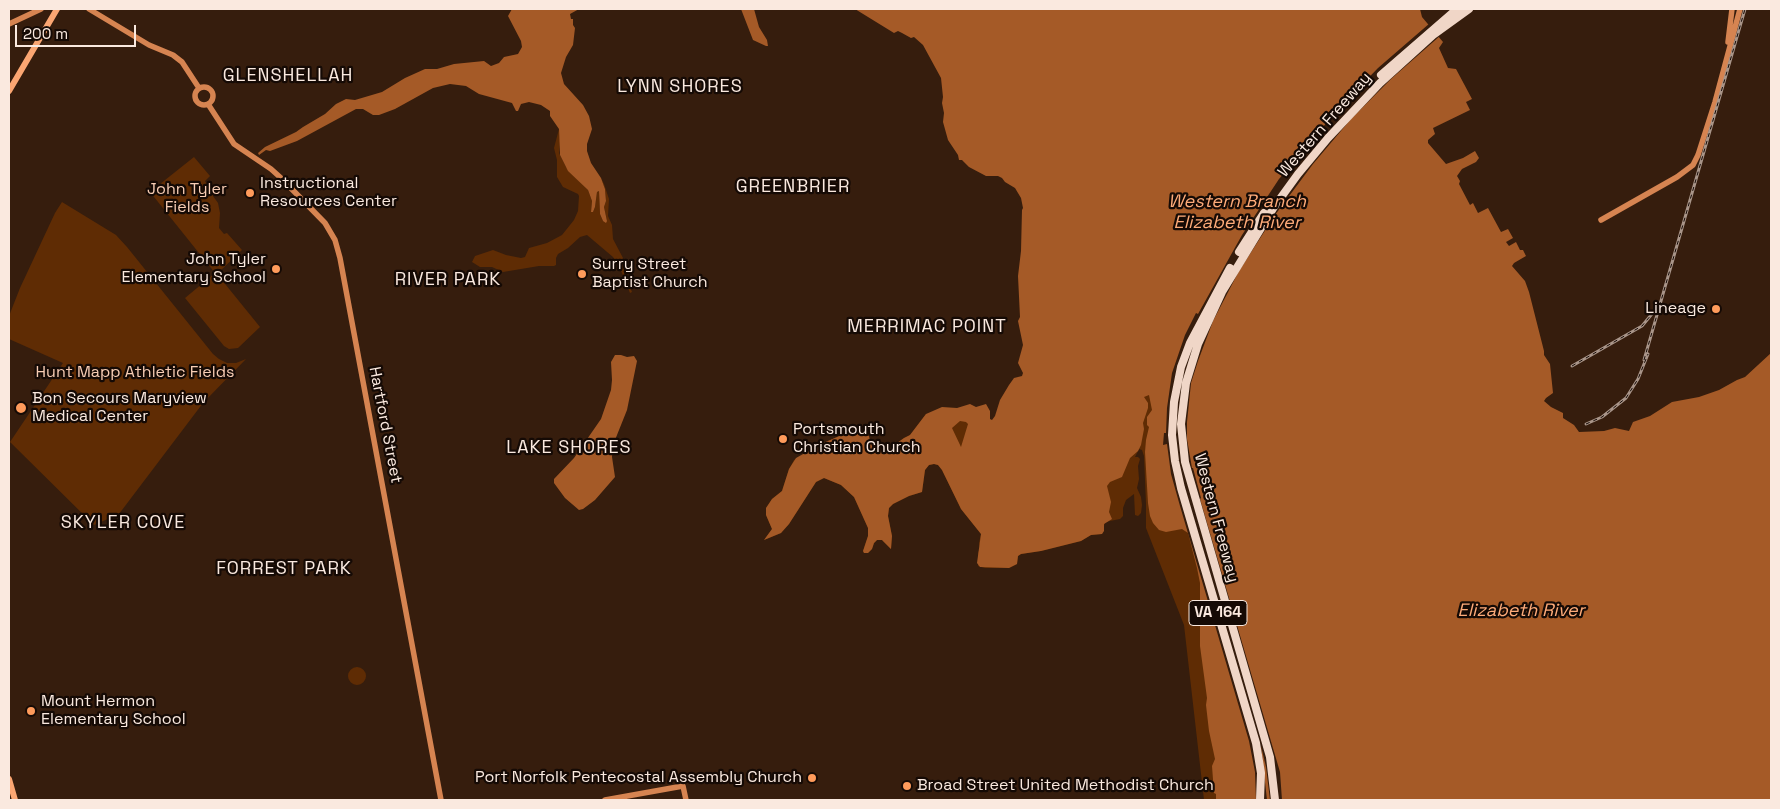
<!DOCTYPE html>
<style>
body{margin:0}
#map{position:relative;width:1780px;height:809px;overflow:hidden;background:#361d0d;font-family:"Space Grotesk",sans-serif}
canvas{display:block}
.frame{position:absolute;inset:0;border:10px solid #fae9df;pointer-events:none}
.scale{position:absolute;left:15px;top:25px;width:121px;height:22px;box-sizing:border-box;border:2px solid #fae9df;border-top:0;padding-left:6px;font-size:15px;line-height:18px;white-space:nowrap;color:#fae9df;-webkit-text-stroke:4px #150a05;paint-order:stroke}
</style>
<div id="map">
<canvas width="1780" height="809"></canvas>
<div class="frame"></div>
<div class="scale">200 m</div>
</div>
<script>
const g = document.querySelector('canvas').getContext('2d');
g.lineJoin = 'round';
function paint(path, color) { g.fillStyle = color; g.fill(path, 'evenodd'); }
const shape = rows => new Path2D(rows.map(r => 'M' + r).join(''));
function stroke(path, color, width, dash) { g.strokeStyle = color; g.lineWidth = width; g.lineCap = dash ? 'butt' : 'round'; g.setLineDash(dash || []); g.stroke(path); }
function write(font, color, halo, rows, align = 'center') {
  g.font = font + ' "Space Grotesk",sans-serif'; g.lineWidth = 4.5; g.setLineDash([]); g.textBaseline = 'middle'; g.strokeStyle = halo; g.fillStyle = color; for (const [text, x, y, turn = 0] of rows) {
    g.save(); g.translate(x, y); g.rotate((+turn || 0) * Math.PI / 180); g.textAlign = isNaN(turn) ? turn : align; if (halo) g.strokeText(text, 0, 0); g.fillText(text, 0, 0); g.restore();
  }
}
paint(shape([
 [559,129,560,141,559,153,566,167,588,190,592,201,591,212,593,212,595,207,597,192,599,191,600,214,603,221,607,221,604,207,606,201,605,189,601,178,604,184,609,199,608,216,612,225,613,239,623,258,624,272,632,292,630,293,620,268,613,257,587,235,580,237,568,248,558,254,556,258,556,265,554,266,539,266,503,272,492,267,480,267,472,262,475,256,493,250,506,255,521,258,525,257,529,248,547,243,562,235,574,220,578,211,579,196,578,194,563,187,557,177,557,160,554,148],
 [194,157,210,176,205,181,213,196,218,203,220,213,219,228,224,234,227,233,242,250,217,274,260,327,238,348,229,349,224,346,185,298,215,273,150,192],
 [62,202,116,235,127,247,213,354,219,359,227,363,236,363,246,359,203,403,119,514,94,525,10,442,63,363,9,339,9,316,20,288,55,213],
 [1150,385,1185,500,1245,800,1204,800,1184,625,1146,528,1146,504,1144,456,1142,450,1139,449,1135,457,1138,457,1140,459,1138,466,1139,479,1137,488,1141,497,1142,505,1141,513,1138,516,1135,515,1134,494,1126,500,1123,508,1123,516,1120,519,1105,522,1102,534,1091,535,1081,541,1041,551,1021,554,1018,556,1017,564,1009,568,985,568,978,566,978,553,980,548,979,543,981,534,961,509,942,470,938,465,934,464,929,465,925,470,922,492,909,496,893,504,889,508,888,516,892,536,891,549,882,540,877,540,874,543,872,549,868,553,864,553,863,551,868,536,868,528,854,497,841,485,824,478,816,482,789,524,781,533,764,540,772,529,766,515,766,508,772,499,782,491,789,469,794,460,821,444,844,434,856,433,857,426,859,426,859,433,869,436,870,442,878,450,886,451,904,438,910,435,926,414,930,463,1129,422],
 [972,416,961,462,949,421],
 '348 676a9 9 0 1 1 18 0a9 9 0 1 1-18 0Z'
]), '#5f2c04');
paint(shape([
 [512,9,579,9,570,14,571,19,573,19,573,25,575,28,573,45,566,57,561,73,564,84,583,105,589,116,592,129,587,144,587,151,591,163,601,178,605,189,606,201,604,207,607,221,606,223,603,221,600,214,599,191,597,192,595,207,593,212,591,212,592,201,588,190,568,171,560,155,559,129,550,116,550,111,541,105,529,102,521,104,518,111,516,111,512,103,479,94,466,86,450,84,433,88,395,109,379,115,373,115,363,109,356,109,297,141,270,151,266,150,259,155,258,153,265,147,296,132,303,127,325,114,336,104,346,99,355,100,382,92,405,78,425,69,437,69,454,64,484,61,491,66,499,63,504,57,518,54,522,47,521,41,508,16],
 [741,9,754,9,759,27,767,40,768,46,766,46,753,40],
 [855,9,1420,9,1422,17,1443,42,1439,48,1448,68,1456,69,1472,99,1466,102,1470,110,1433,128,1435,134,1428,140,1428,143,1446,164,1463,158,1475,151,1479,158,1476,162,1462,169,1457,176,1460,181,1459,184,1470,205,1473,203,1478,213,1488,208,1501,232,1508,229,1513,238,1506,242,1509,246,1516,242,1520,250,1523,250,1526,256,1514,263,1512,266,1525,281,1529,292,1544,351,1544,355,1550,364,1553,393,1546,398,1544,401,1551,407,1563,413,1563,418,1574,425,1579,432,1604,431,1615,428,1629,431,1633,422,1650,416,1672,402,1699,397,1719,390,1737,380,1745,377,1771,353,1771,800,1216,800,1216,794,1214,793,1212,766,1215,759,1209,731,1206,705,1207,698,1200,646,1200,583,1197,568,1188,533,1182,529,1166,532,1159,530,1153,523,1150,516,1148,503,1145,452,1146,440,1149,427,1147,425,1147,417,1152,410,1149,395,1144,397,1148,403,1148,408,1143,423,1144,429,1141,445,1138,451,1130,458,1122,477,1110,482,1107,486,1111,502,1109,512,1112,519,1104,524,1104,531,1102,534,1091,535,1081,541,1041,551,1021,554,1018,556,1017,564,1009,568,980,567,977,563,981,534,961,509,942,470,938,465,934,464,929,465,925,470,922,492,909,496,893,504,889,508,888,516,892,536,891,549,882,540,877,540,874,543,872,549,868,553,864,553,863,551,868,536,868,528,854,497,841,485,824,478,816,482,789,524,781,533,764,540,772,529,766,515,766,508,772,499,782,491,789,469,796,458,821,444,844,434,856,433,857,426,859,426,859,433,869,436,870,442,878,450,886,451,904,438,910,435,926,414,942,407,957,408,970,404,976,407,986,404,990,411,990,419,992,420,995,416,1000,400,1009,385,1014,378,1022,376,1023,373,1018,363,1023,345,1018,321,1020,317,1018,276,1021,251,1022,210,1023,208,1021,198,1015,188,1005,182,1002,178,998,176,986,176,969,167,962,160,959,160,958,155,948,140,943,122,944,113,942,103,943,97,941,78,923,45,914,37,911,38,902,33,898,31,894,33],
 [960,421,966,422,968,424,961,447,952,428],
 [615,355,621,355,627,357,634,356,637,361,627,410,613,445,612,457,615,477,595,500,583,509,579,510,565,498,554,483,554,479,574,458,601,419,611,390,612,380,611,362]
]), '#a55a27');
paint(shape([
 [1430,23,1441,35,1391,79,1351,119,1313,164,1275,215,1239,271,1213,321,1198,361,1191,383,1187,422,1187,439,1192,468,1193,468,1201,498,1200,499,1280,772,1282,800,1270,800,1266,767,1261,746,1267,800,1256,800,1255,772,1249,741,1180,506,1171,474,1167,444,1163,445,1164,433,1166,433,1167,408,1172,373,1185,335,1196,313,1198,314,1242,235,1279,179,1339,108,1378,68]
]), '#361d0d');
stroke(shape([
 [89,9,149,45,173,55,182,62,199,88],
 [9,24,41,9],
 [1728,42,1732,9],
 '195 96a9 9 0 1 1 18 0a9 9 0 1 1-18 0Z',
 [208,104,234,144,271,169,281,178,325,223,335,240,340,258,441,800],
 [1601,220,1677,177,1693,165,1698,155,1715,102,1740,9],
 [605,800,683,786,686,800]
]), '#d68451', 5.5);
stroke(shape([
 [9,91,57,9],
 [9,779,15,800]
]), '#fba672', 6);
stroke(shape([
 [1381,75,1457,9],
 [1239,252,1264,213],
 [1230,268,1190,343,1181,367,1174,402,1172,435,1175,461,1181,488,1256,743,1261,773,1260,800],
 [1275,800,1270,757,1185,462,1181,424,1186,383,1198,344,1222,292,1274,207,1298,174,1328,138,1380,83,1433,35,1469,9]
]), '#f0d6c7', 8);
const rail = shape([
 [1644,360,1745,9],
 [1572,366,1642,326,1656,309],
 [1586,424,1602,417,1626,398,1638,379,1648,354]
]);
stroke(rail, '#a99589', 3);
stroke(rail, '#150a05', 1, [4]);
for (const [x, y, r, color] of [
 [250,193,5,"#ff9b5b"],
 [276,269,5,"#ff9b5b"],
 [582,274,5,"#ff9b5b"],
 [1716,309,5,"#ff9b5b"],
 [21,408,6,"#ff9b5b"],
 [783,439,5,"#ff9b5b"],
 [31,711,5,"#ff9b5b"],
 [812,778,5,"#ff9b5b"],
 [907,786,5,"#ff9b5b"]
]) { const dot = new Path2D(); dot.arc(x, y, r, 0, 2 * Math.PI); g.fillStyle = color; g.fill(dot); stroke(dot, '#150a05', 2); }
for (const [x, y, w] of [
 [1218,613,58]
]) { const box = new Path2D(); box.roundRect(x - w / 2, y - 12.5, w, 25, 4); g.fillStyle = '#150a05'; g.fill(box); stroke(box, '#fae9df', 1); }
write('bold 15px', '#fae9df', null, [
 ["VA 164",1218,613]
]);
write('16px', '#fae9df', '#150a05', [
 ["Western Freeway",1325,125,-49],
 ["Hartford Street",385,425,79],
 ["Western Freeway",1216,518,75]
]);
write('16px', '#fae9df', '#150a05', [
 ["Instructional",260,184],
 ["Resources Center",260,202],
 ["John Tyler",266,260,"right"],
 ["Elementary School",266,278,"right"],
 ["Surry Street",592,265],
 ["Baptist Church",592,283],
 ["Lineage",1706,309,"right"],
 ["Bon Secours Maryview",32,399],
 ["Medical Center",32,417],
 ["Portsmouth",793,430],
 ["Christian Church",793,448],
 ["Mount Hermon",41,702],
 ["Elementary School",41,720],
 ["Port Norfolk Pentecostal Assembly Church",802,778,"right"],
 ["Broad Street United Methodist Church",917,786]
], 'left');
write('16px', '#f8cdb4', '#150a05', [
 ["John Tyler",187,190],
 ["Fields",187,208],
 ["Hunt Mapp Athletic Fields",135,373]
]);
g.letterSpacing = '1px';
write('18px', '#fae9df', '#150a05', [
 ["GLENSHELLAH",288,76],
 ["LYNN SHORES",680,87],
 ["GREENBRIER",793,187],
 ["RIVER PARK",448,280],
 ["MERRIMAC POINT",927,327],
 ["LAKE SHORES",569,448],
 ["SKYLER COVE",123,523],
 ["FORREST PARK",284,569]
]);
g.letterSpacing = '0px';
write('italic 18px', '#feab79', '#150a05', [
 ["Western Branch",1237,202],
 ["Elizabeth River",1237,223],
 ["Elizabeth River",1521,611]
]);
</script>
